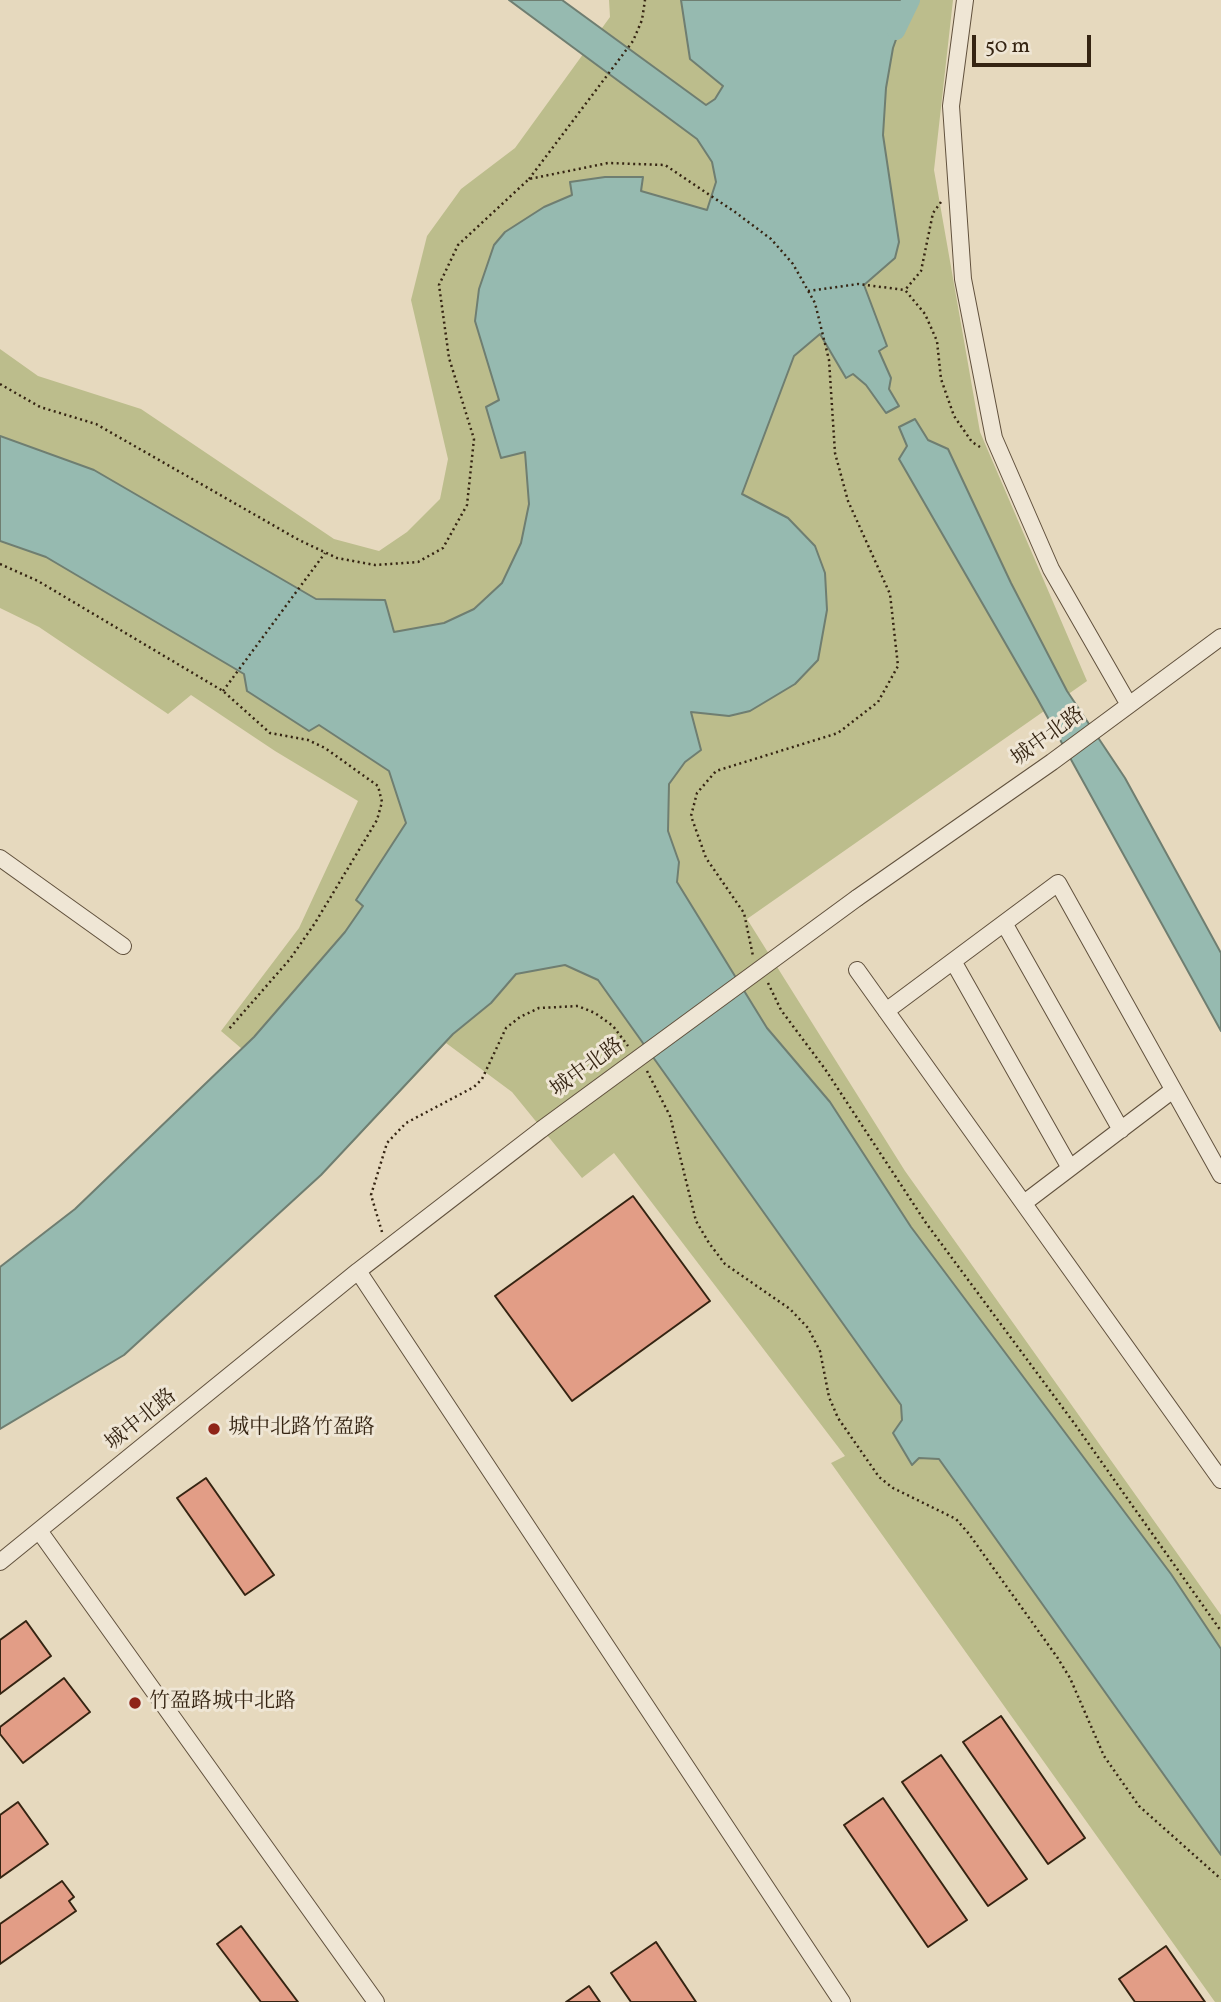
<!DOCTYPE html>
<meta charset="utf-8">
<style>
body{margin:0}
#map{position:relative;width:1221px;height:2002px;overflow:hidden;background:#e6d9be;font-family:Vollkorn,serif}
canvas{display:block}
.scale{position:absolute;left:972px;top:35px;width:119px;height:32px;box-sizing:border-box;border:4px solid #352412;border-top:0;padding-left:9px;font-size:21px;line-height:24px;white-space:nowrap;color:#352412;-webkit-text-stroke:5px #efe6d5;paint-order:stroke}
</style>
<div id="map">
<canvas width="1221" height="2002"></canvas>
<div class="scale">50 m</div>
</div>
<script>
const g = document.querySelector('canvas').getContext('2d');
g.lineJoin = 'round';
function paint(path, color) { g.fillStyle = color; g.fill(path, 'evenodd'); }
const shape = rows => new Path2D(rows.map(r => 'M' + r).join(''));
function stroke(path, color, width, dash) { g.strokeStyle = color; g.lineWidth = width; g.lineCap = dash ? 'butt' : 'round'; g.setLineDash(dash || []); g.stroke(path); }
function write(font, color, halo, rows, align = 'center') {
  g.font = font + ' Vollkorn,"Noto Serif SC",serif'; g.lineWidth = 6; g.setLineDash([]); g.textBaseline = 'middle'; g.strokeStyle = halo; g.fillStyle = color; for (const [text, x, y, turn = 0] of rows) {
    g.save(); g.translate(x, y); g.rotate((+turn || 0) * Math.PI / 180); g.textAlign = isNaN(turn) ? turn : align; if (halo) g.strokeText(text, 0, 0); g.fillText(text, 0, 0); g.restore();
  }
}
paint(shape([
 [609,0,953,0,934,170,980,432,1087,681,747,919,905,1171,1221,1615,1221,2002,1215,2002,831,1463,845,1456,614,1153,582,1178,512,1092,446,1043,352,1143,221,1031,299,928,358,801,275,751,191,695,168,714,39,627,0,608,0,349,38,376,141,409,334,539,379,551,407,532,440,499,448,459,411,300,427,236,461,189,515,148,610,17]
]), '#bcbd8c');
const water = shape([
 [509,0,562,0,706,105,715,99,723,86,690,59,681,0,910,0,893,48,886,88,883,135,899,242,895,258,864,285,887,346,879,351,891,378,889,389,899,406,886,413,866,385,853,374,846,378,820,334,794,356,742,494,788,518,815,546,825,573,827,610,818,660,795,684,750,711,729,716,691,712,701,750,685,762,669,784,668,831,679,862,677,882,767,1028,830,1102,911,1227,1171,1574,1221,1649,1221,1855,939,1459,919,1458,912,1465,893,1433,902,1420,901,1405,598,980,565,965,516,974,491,1003,453,1034,321,1175,124,1355,0,1429,0,1267,75,1209,254,1037,345,932,363,906,356,900,406,823,389,771,319,725,309,731,247,691,244,674,46,557,0,541,0,436,94,470,316,599,385,600,394,632,444,623,474,609,502,583,521,543,529,504,525,452,501,458,486,407,499,400,475,321,479,289,494,245,505,232,544,207,572,195,570,182,605,177,643,177,641,191,707,210,716,182,712,162,697,139,509,0],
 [915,419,928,440,948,449,1011,583,1067,691,1125,778,1221,953,1221,1031,1037,698,899,459,907,446,899,427,915,419]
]);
paint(water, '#96bab0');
stroke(water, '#6f7e71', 2);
stroke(shape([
 [896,31,911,0]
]), '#96bab0', 18);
const building = shape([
 [633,1196,710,1301,572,1401,495,1296,633,1196],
 [206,1478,274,1575,245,1595,177,1498,206,1478],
 [26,1621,51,1656,0,1694,0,1640,26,1621],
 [64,1678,90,1712,23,1763,0,1734,0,1727,64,1678],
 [1001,1716,1085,1838,1048,1864,963,1742,1001,1716],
 [941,1755,1027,1879,988,1906,902,1782,941,1755],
 [883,1798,967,1920,928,1947,844,1825,883,1798],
 [18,1802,48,1844,0,1878,0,1815,18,1802],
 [62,1881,74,1897,69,1901,76,1911,0,1964,0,1924,62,1881],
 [241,1926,298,2002,261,2002,217,1944,241,1926],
 [656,1942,696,2002,631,2002,611,1973,656,1942],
 [1166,1946,1205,2002,1135,2002,1119,1979,1166,1946],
 [589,1986,600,2002,566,2002,589,1986]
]);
paint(building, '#e29d86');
stroke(building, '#352412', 2);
const minor = shape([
 [965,0,951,106,963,279,994,438,1051,569,1129,705],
 [0,858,123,946],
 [857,898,1052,762,1221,637],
 [1004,923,1121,1130],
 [953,961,1070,1168],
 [857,970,1221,1480],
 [886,1011,1058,883,1221,1175],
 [1024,1203,1173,1090],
 [358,1271,842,2002],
 [40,1532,376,2002],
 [0,1562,358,1271,542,1129]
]);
stroke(minor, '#61513d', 18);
stroke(shape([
 [529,179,633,41,642,20,645,0],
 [941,202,933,213,921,271,905,290,925,314,937,341,941,379,954,416,972,442,980,447],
 [808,291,858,284,905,290],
 [0,384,40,407,96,424,299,540,337,558,375,565,418,562,443,548,467,505,474,439,449,358,439,285,458,245,529,179,608,163,665,165,735,212,771,239,793,264,815,303,829,360,835,453,848,501,890,594,898,666,878,702,838,733,716,771,697,793,691,816,706,858,744,913,753,956],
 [0,564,38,581,223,691,270,733,308,740,325,748,378,786,382,802,377,820,315,923,290,959,228,1030],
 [223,691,325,553],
 [768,983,781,1010,825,1069,926,1223,1074,1423,1221,1631],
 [647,1071,670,1116,696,1221,709,1243,725,1264,790,1309,808,1328,820,1351,829,1397,838,1418,879,1477,893,1488,956,1519,969,1534,1057,1657,1070,1678,1104,1756,1139,1806,1221,1879],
 [382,1232,371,1195,387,1143,406,1123,474,1087,482,1079,506,1028,520,1017,539,1008,578,1006,595,1013,613,1026,628,1046]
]), '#352412', 2.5, [2, 3.5]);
stroke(minor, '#efe6d5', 16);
const minorBridge = shape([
 [542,1129,857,898]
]);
stroke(minorBridge, '#61513d', 18, []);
stroke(minorBridge, '#efe6d5', 16);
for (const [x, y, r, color] of [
 [214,1429,7,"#8f2418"],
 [135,1703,7,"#8f2418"]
]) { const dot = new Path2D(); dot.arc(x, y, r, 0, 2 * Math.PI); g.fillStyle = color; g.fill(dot); stroke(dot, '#efe6d5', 2.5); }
write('21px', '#352412', '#efe6d5', [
 ["城中北路",1049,738,-36],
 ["城中北路",588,1069,-36],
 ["城中北路",142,1421,-39]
]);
write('21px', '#352412', '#efe6d5', [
 ["城中北路竹盈路",228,1429],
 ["竹盈路城中北路",149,1703]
], 'left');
</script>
